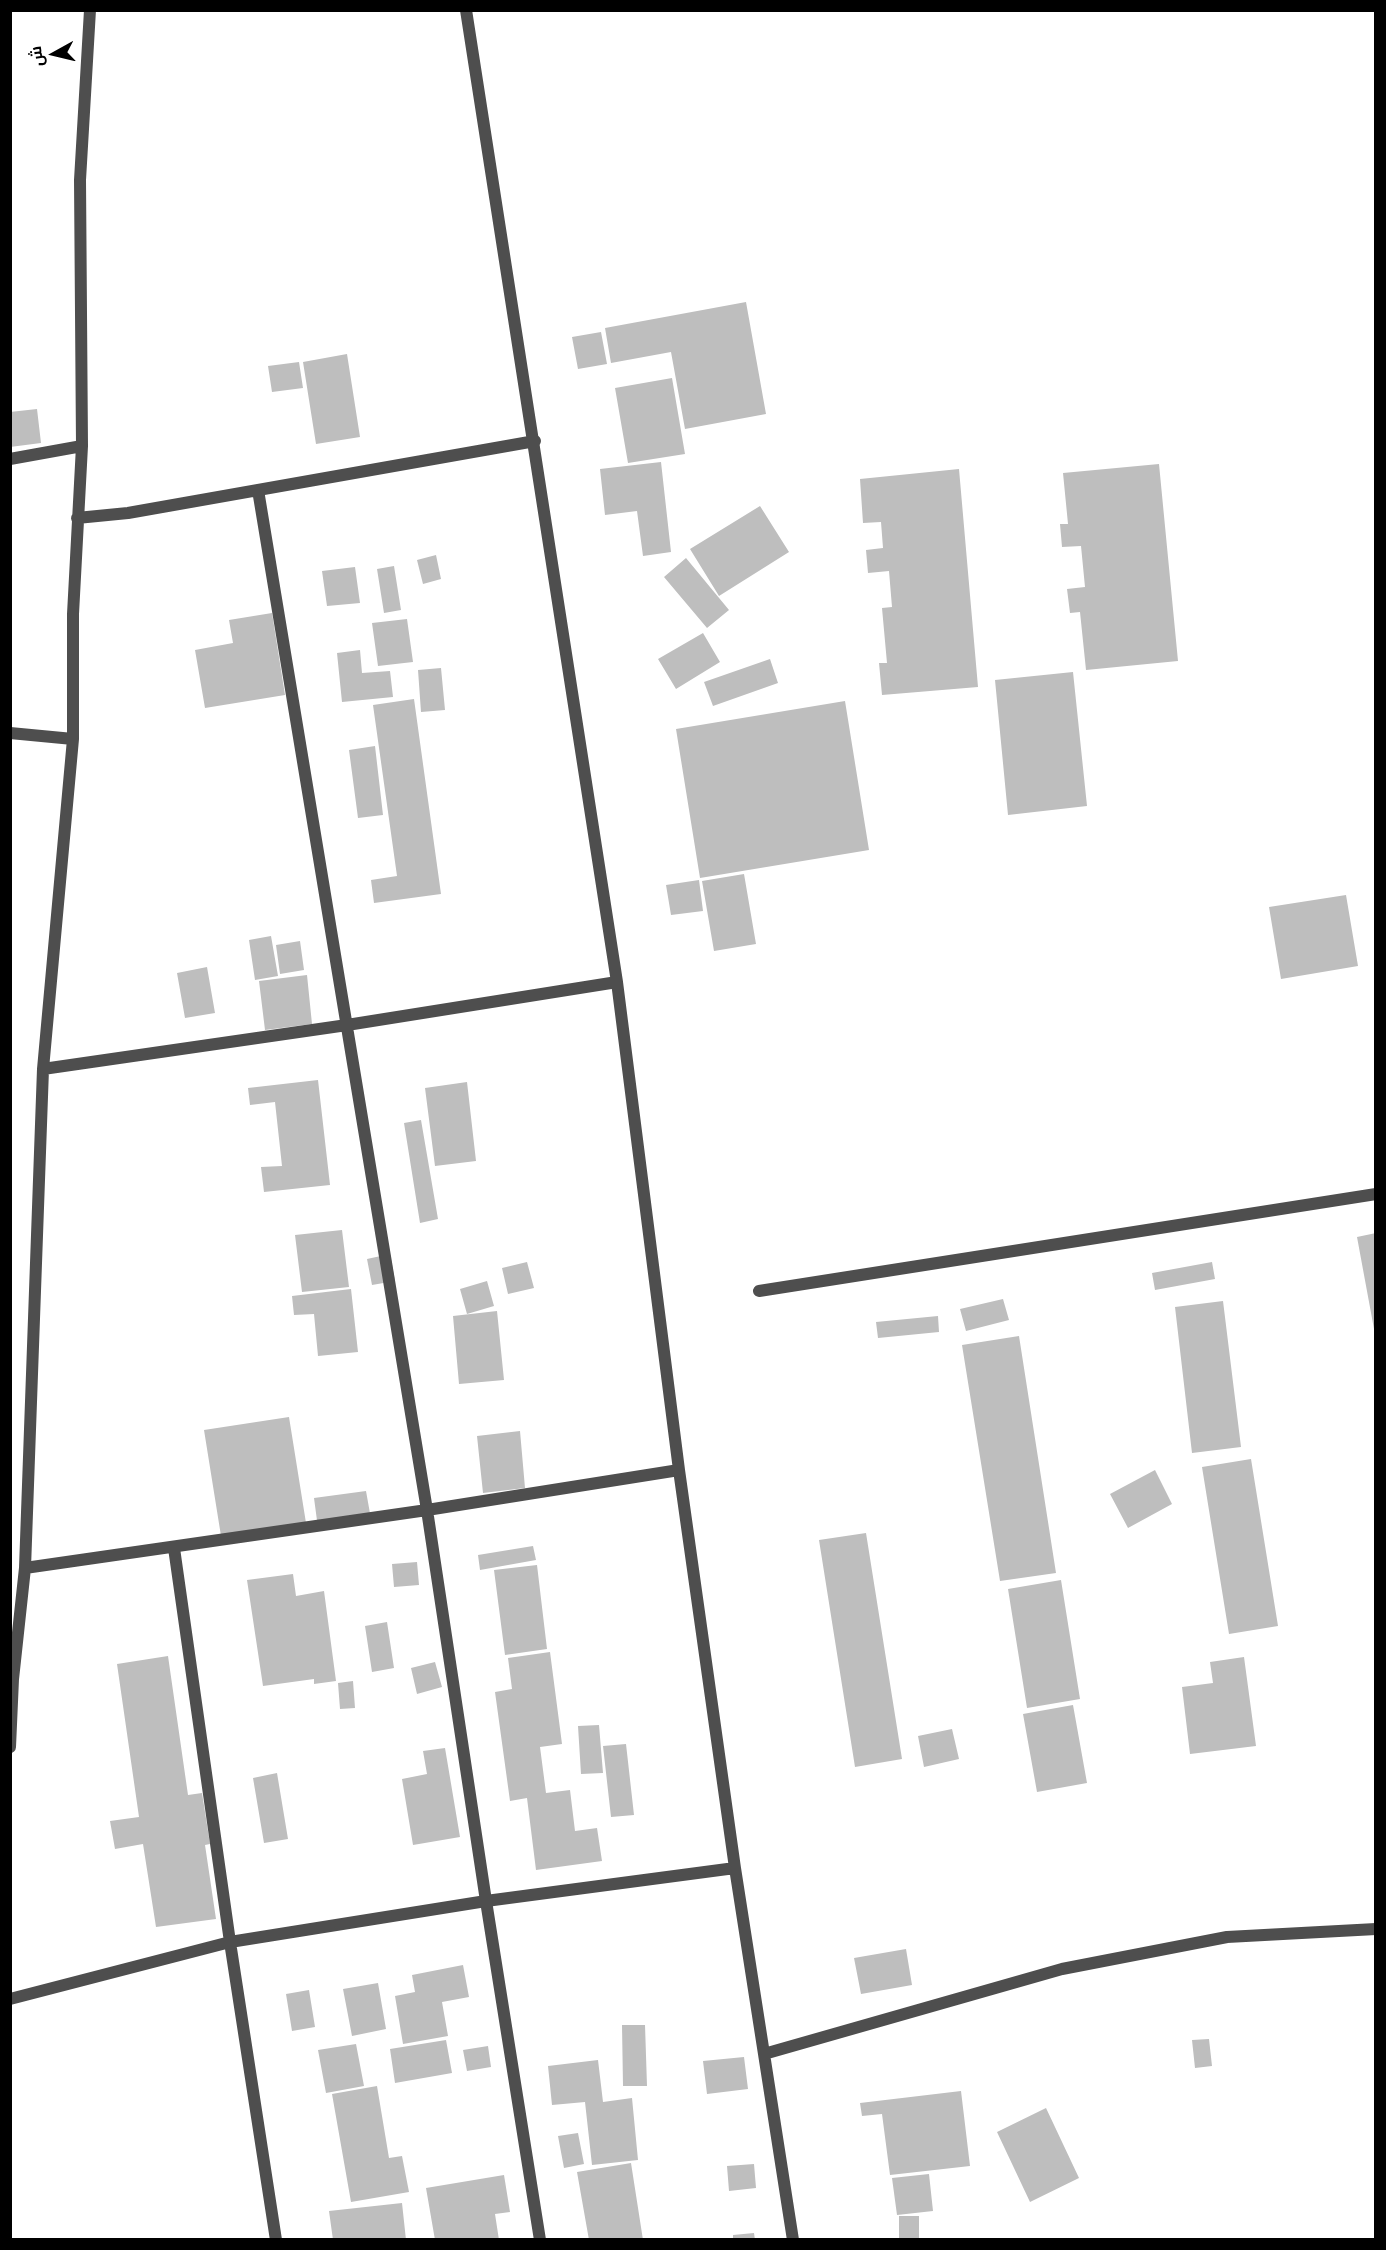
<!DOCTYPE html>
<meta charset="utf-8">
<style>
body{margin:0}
#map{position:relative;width:1386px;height:2250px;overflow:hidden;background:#fff;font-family:"PT Sans",Cairo,sans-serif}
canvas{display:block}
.frame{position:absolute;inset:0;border:12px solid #000;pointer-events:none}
.north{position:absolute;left:24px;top:24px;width:60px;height:60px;-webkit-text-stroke:4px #fff;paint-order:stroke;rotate:262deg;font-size:16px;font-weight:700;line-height:24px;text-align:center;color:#000}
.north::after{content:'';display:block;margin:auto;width:21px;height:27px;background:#000;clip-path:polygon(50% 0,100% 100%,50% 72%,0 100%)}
</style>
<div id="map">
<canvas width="1386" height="2250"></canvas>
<div class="frame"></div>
<div class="north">ش</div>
</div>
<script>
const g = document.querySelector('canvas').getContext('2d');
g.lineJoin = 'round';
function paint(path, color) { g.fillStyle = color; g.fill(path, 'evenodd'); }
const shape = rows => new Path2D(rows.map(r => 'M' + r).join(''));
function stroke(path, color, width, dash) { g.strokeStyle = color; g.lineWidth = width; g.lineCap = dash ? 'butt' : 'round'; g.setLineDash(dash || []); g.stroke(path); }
paint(shape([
 [746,302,766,414,685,429,671,352,611,363,605,328],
 [601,332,607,364,578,369,572,337],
 [347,354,360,437,316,444,303,362],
 [299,362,303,388,272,392,268,366],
 [672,378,685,454,628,463,615,388],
 [37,409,41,443,10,447,10,412],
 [661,462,671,552,643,556,637,511,605,515,600,469],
 [1159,464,1178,661,1086,670,1080,612,1070,613,1067,589,1085,587,1081,546,1062,547,1060,524,1068,524,1063,473],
 [959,469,978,687,882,695,879,663,887,663,882,608,892,607,889,571,868,573,866,550,883,548,881,522,863,523,860,479],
 [760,506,789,552,719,596,690,549],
 [436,555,441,579,423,584,417,560],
 [686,558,729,610,707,628,664,577],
 [394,566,401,610,384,613,377,569],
 [355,567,360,603,327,606,322,571],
 [272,613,285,695,205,708,195,650,233,643,229,620],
 [407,619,413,662,378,666,372,623],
 [703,633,720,662,676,689,658,659],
 [360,650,362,673,390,671,393,697,342,702,337,653],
 [770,659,778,683,713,706,704,682],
 [441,668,445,710,421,712,418,670],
 [1073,672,1087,806,1008,815,995,680],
 [414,699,441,894,374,903,371,880,397,876,373,705],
 [845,701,869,850,700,878,676,729],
 [375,746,383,815,358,818,349,750],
 [744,874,756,944,714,951,702,881],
 [699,880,703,911,671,915,666,885],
 [1346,895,1358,966,1281,979,1269,907],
 [271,936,278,976,255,980,249,940],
 [300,941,304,970,280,974,276,945],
 [207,967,215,1013,185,1018,177,973],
 [307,975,312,1024,265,1030,259,981],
 [318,1080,330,1185,264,1192,261,1167,282,1166,275,1102,250,1105,248,1088],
 [467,1082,476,1161,435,1166,425,1088],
 [421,1120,438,1219,420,1223,404,1123],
 [342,1230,349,1287,302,1292,295,1235],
 [1376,1233,1376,1329,1374,1329,1357,1237],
 [390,1254,395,1281,372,1285,367,1259],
 [527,1262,534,1288,508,1294,502,1268],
 [1212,1262,1215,1279,1155,1290,1152,1273],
 [487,1281,494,1306,467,1314,460,1289],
 [351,1289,358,1352,318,1356,314,1314,294,1315,292,1296],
 [1003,1299,1009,1320,966,1331,960,1309],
 [1223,1301,1241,1447,1192,1453,1175,1307],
 [497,1311,504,1380,459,1384,453,1316],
 [938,1316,939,1332,878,1338,876,1322],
 [1019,1336,1056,1573,1000,1581,962,1345],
 [289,1417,306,1523,221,1536,204,1430],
 [520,1431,525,1488,483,1493,477,1436],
 [1251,1459,1278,1626,1229,1634,1202,1467],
 [1155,1470,1172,1504,1128,1528,1110,1494],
 [366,1491,371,1519,318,1528,314,1498],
 [866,1533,902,1759,855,1767,819,1540],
 [533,1546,536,1560,480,1570,478,1555],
 [417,1562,419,1585,394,1587,392,1564],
 [537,1565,547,1649,505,1655,494,1570],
 [293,1574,296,1596,324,1591,336,1681,314,1684,314,1679,263,1686,247,1580],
 [1061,1580,1080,1699,1027,1708,1008,1589],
 [387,1622,394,1668,372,1672,365,1626],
 [550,1652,562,1744,540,1747,546,1793,570,1790,575,1831,597,1828,602,1861,536,1870,527,1798,510,1801,495,1692,512,1689,508,1658],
 [168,1656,188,1795,202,1793,210,1844,205,1845,216,1919,156,1927,143,1844,115,1849,110,1821,139,1817,117,1664],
 [1244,1657,1256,1746,1190,1754,1182,1687,1213,1683,1210,1662],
 [435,1662,442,1687,417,1694,411,1668],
 [353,1681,355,1708,340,1709,338,1683],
 [1073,1705,1087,1783,1037,1792,1023,1714],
 [599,1725,603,1773,581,1774,578,1726],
 [952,1729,959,1759,924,1767,918,1736],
 [626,1744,634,1815,611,1817,603,1746],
 [445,1748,460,1837,413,1845,402,1779,427,1774,423,1751],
 [277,1773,288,1839,264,1843,253,1778],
 [906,1949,912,1985,861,1994,854,1958],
 [463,1965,469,1997,442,2002,448,2036,403,2044,395,1996,415,1992,412,1975],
 [378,1983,386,2029,352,2036,343,1989],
 [309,1990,315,2027,292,2031,286,1994],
 [622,2025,645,2025,647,2086,623,2086],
 [1209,2039,1212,2066,1195,2068,1192,2040],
 [446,2040,452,2073,395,2083,390,2049],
 [356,2044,364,2086,326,2093,318,2050],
 [488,2046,491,2067,467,2071,463,2050],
 [744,2057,748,2089,707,2094,703,2061],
 [598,2060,603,2102,632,2098,638,2160,592,2165,585,2102,552,2105,548,2066],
 [377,2086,389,2158,402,2156,409,2192,351,2202,332,2094],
 [961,2091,970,2166,890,2175,882,2114,862,2116,860,2103],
 [1046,2108,1079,2178,1030,2202,997,2132],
 [578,2133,584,2164,564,2168,558,2136],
 [631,2163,643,2240,589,2240,577,2172],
 [754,2164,756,2188,729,2191,727,2166],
 [929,2174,933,2211,897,2215,892,2178],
 [504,2175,510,2212,495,2214,499,2240,435,2240,426,2188],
 [402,2203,406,2240,333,2240,329,2211],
 [899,2216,919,2216,919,2240,899,2240],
 [754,2233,755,2240,733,2240,733,2235]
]), '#bebebe');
stroke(shape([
 [466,10,617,982,679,1470,735,1868,793,2240],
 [10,459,82,446],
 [258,490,427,1510,486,1901,540,2240],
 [77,518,128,513,535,441],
 [10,733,73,739],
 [43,1069,347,1025,617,982],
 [759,1291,1376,1194],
 [174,1548,230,1942,276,2240],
 [25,1568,427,1510,679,1470],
 [10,1747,13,1679,25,1568,43,1069,73,739,73,614,82,446,80,180,90,10],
 [10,1999,230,1942,486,1901,735,1868],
 [764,2054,1062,1969,1227,1937,1376,1929]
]), '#4e4e4e', 12);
</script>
